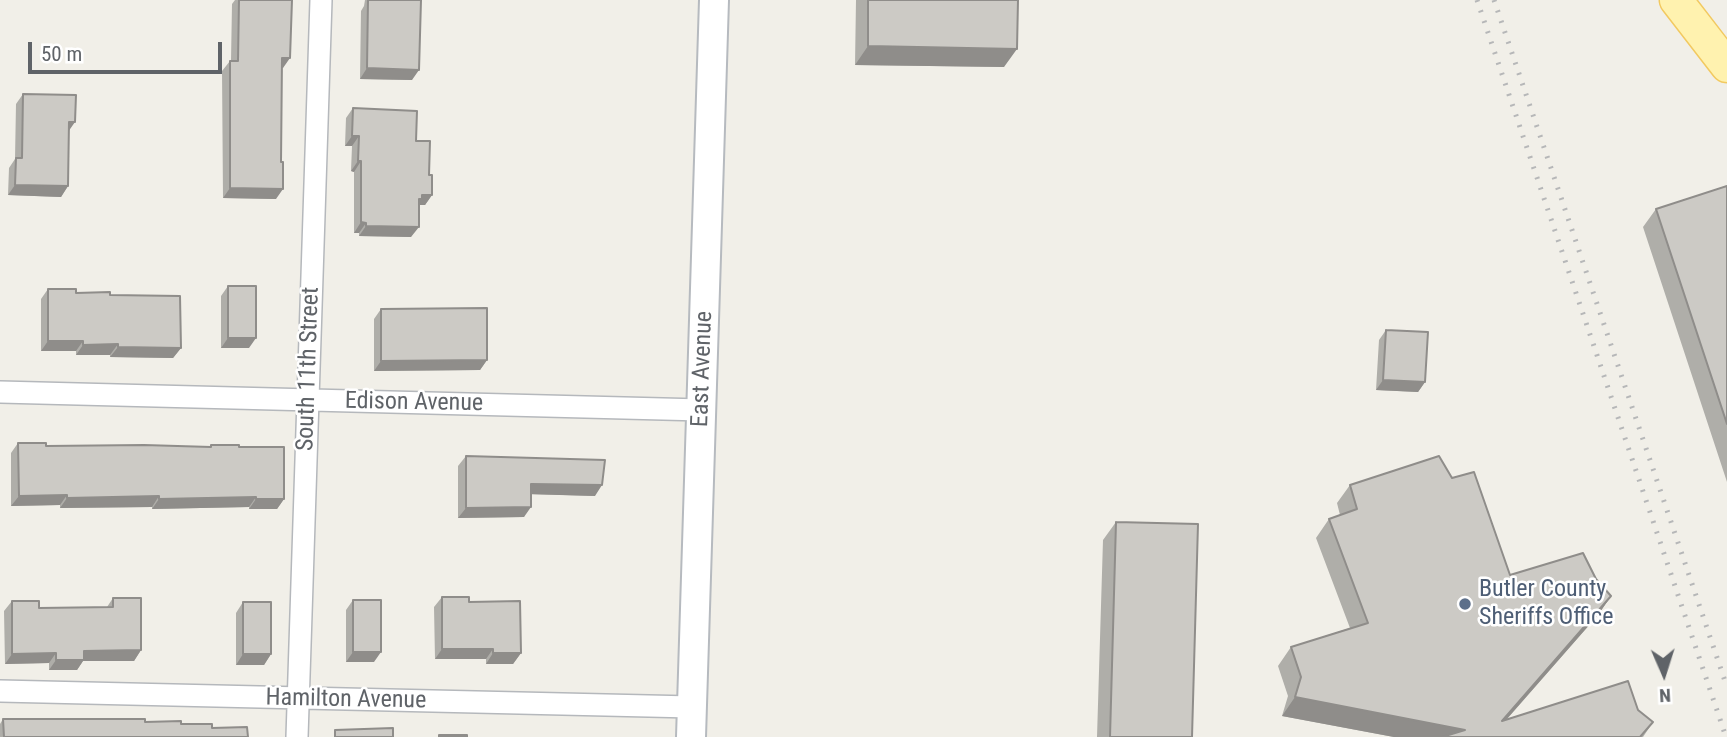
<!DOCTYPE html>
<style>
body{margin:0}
#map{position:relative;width:1727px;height:737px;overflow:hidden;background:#f1efe8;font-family:"Roboto Condensed",sans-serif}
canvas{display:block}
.north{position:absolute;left:1629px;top:639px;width:70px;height:70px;-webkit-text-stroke:5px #fff;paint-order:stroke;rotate:177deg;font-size:19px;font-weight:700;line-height:28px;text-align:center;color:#5f6368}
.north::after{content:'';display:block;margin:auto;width:24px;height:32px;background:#5f6368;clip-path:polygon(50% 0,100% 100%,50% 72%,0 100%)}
.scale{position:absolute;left:28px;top:42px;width:194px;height:32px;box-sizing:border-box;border:4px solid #5f6368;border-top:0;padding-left:9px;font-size:21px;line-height:24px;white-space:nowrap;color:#5f6368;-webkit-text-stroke:5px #fff;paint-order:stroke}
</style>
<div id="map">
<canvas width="1727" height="737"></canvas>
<div class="north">N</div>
<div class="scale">50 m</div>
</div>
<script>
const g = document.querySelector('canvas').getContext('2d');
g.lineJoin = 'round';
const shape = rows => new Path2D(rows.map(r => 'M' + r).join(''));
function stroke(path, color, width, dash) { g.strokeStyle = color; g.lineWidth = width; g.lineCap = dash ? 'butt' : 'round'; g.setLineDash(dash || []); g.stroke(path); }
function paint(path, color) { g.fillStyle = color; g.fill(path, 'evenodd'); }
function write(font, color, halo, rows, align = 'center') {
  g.font = font + ' "Roboto Condensed",sans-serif'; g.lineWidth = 5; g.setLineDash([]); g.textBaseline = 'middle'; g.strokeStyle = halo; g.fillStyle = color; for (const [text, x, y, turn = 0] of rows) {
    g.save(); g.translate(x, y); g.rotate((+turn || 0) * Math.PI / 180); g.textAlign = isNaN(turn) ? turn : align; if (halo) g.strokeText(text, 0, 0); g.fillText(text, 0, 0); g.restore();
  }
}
const street = shape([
 [0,392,702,410],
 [0,691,692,707],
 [297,737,321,0]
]);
const secondary = shape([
 [691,737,714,0]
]);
const primary = shape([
 [1676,0,1727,66]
]);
stroke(street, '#b5b8bc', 24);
stroke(secondary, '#b6babf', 32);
stroke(primary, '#f2c960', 35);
stroke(street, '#fff', 21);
stroke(secondary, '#fff', 28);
stroke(primary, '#fff2af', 32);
stroke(shape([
 [1477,0,1726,737],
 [1494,0,1727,687]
]), '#b6b7b8', 5, [2, 9]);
paint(shape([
 [235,0,292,0,283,68,282,68,276,199,223,198,222,71,230,61,231,61,232,4],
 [365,0,421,0,412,80,360,79,361,11,364,6],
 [856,0,1018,0,1004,67,855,65],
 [23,94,69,130,68,186,61,197,8,195,9,168,15,159,16,104],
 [353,108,416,141,429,175,432,195,425,205,419,205,411,237,359,236,359,233,354,233,354,172,351,171,352,146,345,146,346,118],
 [1727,186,1727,482,1643,227,1656,209],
 [228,286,249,348,221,348,221,296],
 [48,289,76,293,110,295,181,348,173,358,110,357,110,355,76,355,76,351,41,351,41,299],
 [381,309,487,360,480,370,374,371,374,319],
 [1386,330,1425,382,1418,392,1376,390,1379,340],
 [18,443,46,446,210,447,211,445,239,447,284,499,277,509,249,509,249,507,152,509,152,507,60,508,60,505,11,506,11,453],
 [466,456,595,496,531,494,524,517,458,518,458,466],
 [1439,456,1452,478,1474,472,1510,575,1583,553,1596,579,1611,596,1598,615,1507,719,1628,681,1638,710,1653,722,1643,737,1394,737,1282,716,1288,696,1278,666,1291,647,1350,628,1316,538,1329,519,1340,515,1337,503,1350,485],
 [1116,522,1192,737,1097,737,1103,540],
 [442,597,469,602,521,653,513,664,486,664,486,659,435,659,434,607],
 [113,598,141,650,134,661,83,661,77,670,49,670,49,663,5,664,4,611,12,601,39,608,107,607],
 [353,600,374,662,346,662,346,610],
 [243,602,271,654,264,665,236,665,236,613],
 [3,719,145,722,181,724,212,728,248,737,0,737,0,724]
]), '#afaea9');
paint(shape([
 [868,46,1017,49,1004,67,855,65],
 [282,58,290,58,283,68,275,68],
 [367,68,419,70,412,80,360,79],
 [69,122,75,122,68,132],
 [352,136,359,136,352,146,345,146],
 [358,161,361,161,354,172,351,171],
 [15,185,68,186,61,197,8,195],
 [230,188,283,189,276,199,223,198],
 [422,195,432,195,425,205,417,205,415,209],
 [361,222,366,223,359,233,354,233],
 [366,226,419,227,411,237,359,236],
 [228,338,256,338,249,348,221,348],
 [48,341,83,341,76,351,41,351],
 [118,344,110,355,76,355,83,345],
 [118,347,181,348,173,358,110,357],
 [487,360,480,370,374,371,381,361],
 [1383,380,1425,382,1418,392,1376,390],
 [531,484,602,485,595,496,524,494],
 [67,495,60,505,11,506,19,496],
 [159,496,152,507,60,508,67,498],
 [256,497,249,507,152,509,159,499],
 [256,499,284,499,277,509,249,509],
 [531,507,524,517,458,518,466,508],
 [1611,596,1598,615,1491,737,1502,721],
 [442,649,493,649,486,659,435,659],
 [141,650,134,661,83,661,77,670,49,670,56,660,84,651],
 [353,652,381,652,374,662,346,662],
 [56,653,49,663,5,664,12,654],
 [493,653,521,653,513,664,486,664],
 [243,654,271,654,264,665,236,665],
 [1295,697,1465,730,1460,737,1394,737,1282,716]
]), '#8f8d8a');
const building = shape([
 [239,0,292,0,290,58,282,58,281,162,283,162,283,189,230,188,230,61,238,61,239,0],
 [368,0,421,0,419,70,367,68,368,0],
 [868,0,1018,0,1017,49,868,46,868,0],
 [23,94,76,95,75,122,69,122,68,186,15,185,16,158,22,158,23,94],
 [353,108,417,111,416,141,430,141,429,175,432,175,432,195,422,195,422,199,419,199,419,227,366,226,366,223,361,222,361,161,358,161,359,136,352,136,353,108],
 [1727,186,1727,424,1656,209,1727,186],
 [228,286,256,286,256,338,228,338,228,286],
 [48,289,76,289,76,293,110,292,110,295,180,296,181,348,118,347,118,344,83,345,83,341,48,341,48,289],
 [487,308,487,360,381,361,381,309,487,308],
 [1386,330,1428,332,1425,382,1383,380,1386,330],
 [18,443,46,443,46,446,144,445,211,447,211,445,239,445,239,447,284,447,284,499,256,499,256,497,159,499,159,496,67,498,67,495,19,496,18,443],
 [466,456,605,460,602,485,531,484,531,507,466,508,466,456],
 [1439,456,1452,478,1474,472,1510,575,1583,553,1596,579,1611,596,1502,721,1628,681,1638,710,1653,722,1640,737,1442,737,1465,730,1295,697,1301,677,1291,647,1368,623,1329,519,1357,509,1350,485,1439,456],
 [1116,522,1198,524,1192,737,1110,737,1116,522],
 [442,597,469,597,469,602,520,601,521,653,493,653,493,649,442,649,442,597],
 [113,598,141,598,141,650,84,651,84,660,56,660,56,653,12,654,12,601,39,601,39,608,113,607,113,598],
 [353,600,381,600,381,652,353,652,353,600],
 [243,602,271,602,271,654,243,654,243,602],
 [3,719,145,719,145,722,181,721,181,724,212,724,212,728,247,727,248,737,4,737,3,719],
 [393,728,393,737,335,737,335,730,393,728],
 [439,735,467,735,467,737,439,737,439,735]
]);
paint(building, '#cccac5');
stroke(building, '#8f8d8a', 2);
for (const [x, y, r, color] of [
 [1465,604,7,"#5c6f8a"]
]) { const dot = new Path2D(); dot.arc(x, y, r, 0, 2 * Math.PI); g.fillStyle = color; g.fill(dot); stroke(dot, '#fff', 2.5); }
write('24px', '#5f6368', '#fff', [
 ["South 11th Street",309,369,-88],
 ["East Avenue",703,369,-88],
 ["Edison Avenue",414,403,1],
 ["Hamilton Avenue",346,700,1]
]);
write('24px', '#4e5e75', '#fff', [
 ["Butler County",1479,590],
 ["Sheriffs Office",1479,618]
], 'left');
</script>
